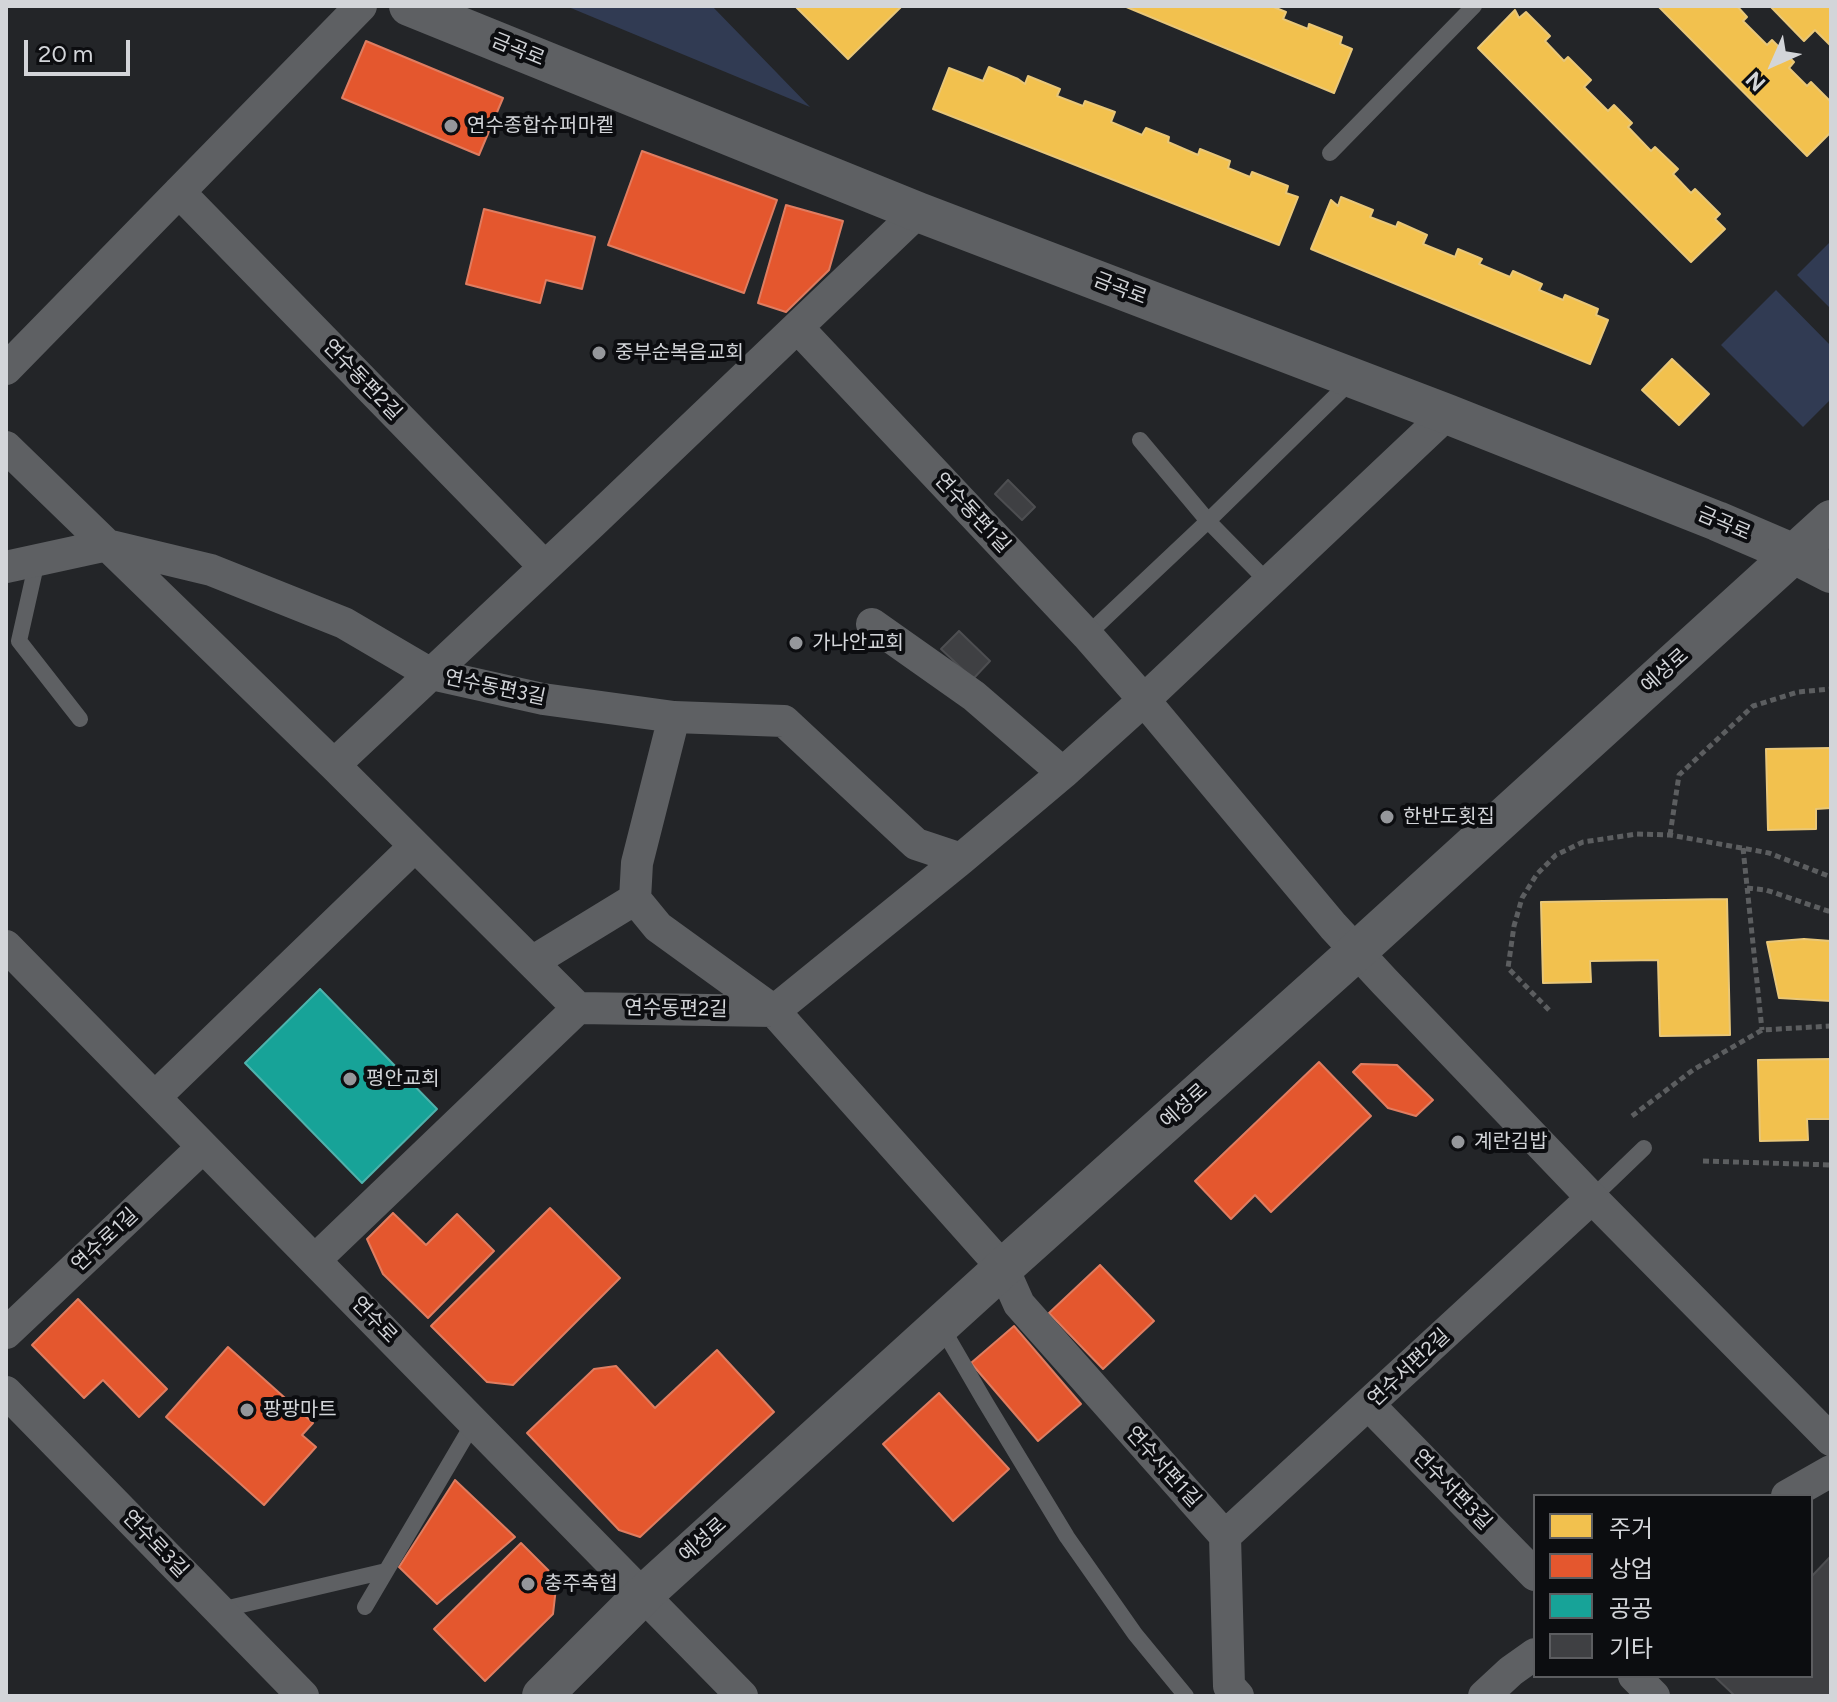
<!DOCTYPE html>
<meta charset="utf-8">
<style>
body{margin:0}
#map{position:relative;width:1837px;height:1702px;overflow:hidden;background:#232528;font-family:Figtree,"Noto Sans KR",sans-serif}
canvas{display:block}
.frame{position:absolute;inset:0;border:8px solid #d3d5d9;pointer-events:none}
.legend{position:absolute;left:1533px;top:1494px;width:280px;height:184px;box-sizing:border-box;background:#0c0d10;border:2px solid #5c5d60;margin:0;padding:10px 14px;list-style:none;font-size:24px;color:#d3d5d9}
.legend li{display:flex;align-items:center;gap:16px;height:40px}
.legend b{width:40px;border:2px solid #5c5d60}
.north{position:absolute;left:1733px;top:24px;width:80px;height:80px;-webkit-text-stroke:6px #0c0d10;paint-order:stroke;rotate:225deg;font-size:22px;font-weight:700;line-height:32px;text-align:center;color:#d3d5d9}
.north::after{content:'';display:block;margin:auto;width:28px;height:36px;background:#d3d5d9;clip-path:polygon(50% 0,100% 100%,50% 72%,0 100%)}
.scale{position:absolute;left:24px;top:40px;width:106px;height:36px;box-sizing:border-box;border:4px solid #d3d5d9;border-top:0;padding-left:10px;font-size:24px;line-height:28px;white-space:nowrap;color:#d3d5d9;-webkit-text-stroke:6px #0c0d10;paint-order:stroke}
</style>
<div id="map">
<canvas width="1837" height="1702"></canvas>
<div class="frame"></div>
<ul class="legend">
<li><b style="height:22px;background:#f2c14e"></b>주거</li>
<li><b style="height:22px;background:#e4572e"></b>상업</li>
<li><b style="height:22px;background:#17a398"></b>공공</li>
<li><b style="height:22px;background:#3f4043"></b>기타</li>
</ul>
<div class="north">N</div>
<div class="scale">20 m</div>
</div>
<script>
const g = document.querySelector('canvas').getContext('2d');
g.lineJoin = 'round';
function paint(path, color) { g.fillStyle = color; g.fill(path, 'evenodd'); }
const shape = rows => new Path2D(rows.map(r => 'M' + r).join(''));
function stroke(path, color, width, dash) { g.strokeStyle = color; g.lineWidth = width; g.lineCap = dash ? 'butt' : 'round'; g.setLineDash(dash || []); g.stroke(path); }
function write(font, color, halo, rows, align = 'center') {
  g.font = font + ' Figtree,"Noto Sans KR",sans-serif'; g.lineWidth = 8; g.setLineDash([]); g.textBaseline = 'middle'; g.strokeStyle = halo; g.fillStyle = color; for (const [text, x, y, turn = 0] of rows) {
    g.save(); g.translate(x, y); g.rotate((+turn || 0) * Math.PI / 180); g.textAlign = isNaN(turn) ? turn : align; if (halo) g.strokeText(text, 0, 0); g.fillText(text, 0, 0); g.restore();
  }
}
paint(shape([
 [566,6,712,6,810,107],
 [1831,241,1831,309,1797,275],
 [1776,290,1831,346,1831,399,1803,427,1721,345]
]), '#313b53');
const homes = shape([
 [795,6,902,6,848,59,795,6],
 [1124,6,1271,6,1286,12,1283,19,1308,29,1309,24,1342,37,1340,44,1352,49,1334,93,1124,6],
 [1658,6,1737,6,1747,17,1743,21,1767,45,1772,40,1794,62,1789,68,1807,86,1811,82,1831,102,1831,132,1807,156,1658,6],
 [1770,6,1831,6,1831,46,1815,30,1804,41,1770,6],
 [1515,10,1519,18,1526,12,1550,36,1545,41,1564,61,1568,57,1591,80,1584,87,1608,111,1614,105,1632,123,1628,127,1651,151,1655,147,1678,169,1673,174,1691,193,1695,189,1720,214,1715,219,1725,229,1691,262,1478,48,1515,10],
 [989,67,1018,79,1025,84,1028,76,1060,89,1057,96,1083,106,1085,101,1115,112,1111,122,1142,135,1146,128,1169,137,1168,142,1198,155,1200,149,1230,161,1228,168,1250,177,1252,172,1288,186,1286,193,1298,197,1279,245,933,109,949,68,983,81,989,67],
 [1341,197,1373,210,1370,217,1396,227,1398,222,1427,235,1423,244,1455,257,1458,249,1482,259,1479,264,1510,277,1513,271,1542,284,1539,290,1563,300,1565,295,1598,309,1596,315,1608,320,1590,364,1311,249,1331,200,1338,206,1341,197],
 [1672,359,1709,394,1679,425,1642,390,1672,359],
 [1831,748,1831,808,1816,809,1816,829,1768,830,1766,749,1831,748],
 [1727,899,1730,1035,1660,1036,1658,960,1590,961,1591,982,1543,983,1541,902,1727,899],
 [1804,939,1831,941,1831,1001,1779,998,1767,942,1804,939],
 [1831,1059,1831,1119,1807,1119,1808,1140,1760,1141,1758,1060,1831,1059]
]);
paint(homes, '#f2c14e');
stroke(homes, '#e9c778', 2);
const shops = shape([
 [366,41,503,98,479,155,342,98,366,41],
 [642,151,777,200,744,293,608,245,642,151],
 [786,205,843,221,829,270,786,312,758,303,786,205],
 [484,209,595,237,582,289,546,280,540,303,466,284,484,209],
 [1319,1062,1371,1116,1271,1212,1255,1195,1231,1219,1195,1181,1319,1062],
 [1361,1064,1397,1065,1433,1100,1416,1116,1388,1108,1353,1072,1361,1064],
 [550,1208,620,1278,513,1385,487,1382,431,1326,550,1208],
 [393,1213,426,1245,457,1214,494,1251,428,1318,383,1274,367,1239,393,1213],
 [1100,1265,1154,1321,1103,1369,1049,1313,1100,1265],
 [78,1299,167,1389,139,1417,103,1380,84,1398,32,1345,78,1299],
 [1014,1326,1081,1404,1038,1441,971,1363,1014,1326],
 [228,1347,313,1423,302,1435,316,1447,264,1505,166,1417,228,1347],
 [717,1350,774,1412,640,1537,619,1530,527,1433,594,1369,616,1366,655,1408,717,1350],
 [939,1393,1009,1469,953,1521,883,1444,939,1393],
 [455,1480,515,1537,437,1604,399,1567,455,1480],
 [521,1543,557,1579,553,1614,485,1681,434,1629,521,1543]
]);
paint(shops, '#e4572e');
stroke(shops, '#df7d61', 2);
const public = shape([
 [320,989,437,1109,362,1183,245,1063,320,989]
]);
paint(public, '#17a398');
stroke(public, '#4fb2ac', 2);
const building = shape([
 [1008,480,1035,507,1022,520,995,494,1008,480],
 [959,631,990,661,973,679,941,649,959,631],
 [1831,1556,1831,1696,1735,1696,1714,1676,1811,1676,1811,1577,1831,1556]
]);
paint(building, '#3f4043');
stroke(building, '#4d4e51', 2);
stroke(shape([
 [1670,835,1679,775,1753,706,1798,692,1831,689],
 [1743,848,1762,1030],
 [1747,888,1766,890,1831,912],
 [1549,1010,1508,968,1514,926,1522,898,1537,874,1556,855,1583,842,1637,834,1670,835,1769,853,1831,877],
 [1632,1116,1693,1070,1762,1030,1831,1026],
 [1703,1161,1831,1165]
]), '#5c5e60', 5, [6, 4]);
stroke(shape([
 [1330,153,1474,6],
 [1140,440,1208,521,1268,582],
 [37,561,19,641,80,719],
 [1087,635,1208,521,1351,381],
 [1592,1198,1644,1148],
 [941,1326,984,1400,1067,1537,1135,1634,1186,1696],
 [365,1607,474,1422],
 [220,1610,386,1571]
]), '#5e6063', 16);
stroke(shape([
 [179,192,545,567],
 [798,328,1087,635,1144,700,1333,926,1384,981,1592,1198,1831,1440],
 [6,369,361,6],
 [6,447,334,765,578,1008,774,1011,1003,1268,1019,1304,1225,1536,1229,1686,1238,1696],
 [6,567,107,545,211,570,344,623,431,674,543,699,674,717,784,721,916,844,961,859],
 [872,624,974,696,1063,773],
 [674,717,637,863,635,899,658,927,774,1011,961,859,1063,773,1144,700,1447,414],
 [334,765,593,522,918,212],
 [6,946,742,1696],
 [532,962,635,899],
 [155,1097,415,846],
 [315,1260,578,1008],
 [6,1333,203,1147],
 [6,1392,303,1696],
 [1369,1405,1535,1575],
 [1787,1496,1831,1471],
 [1225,1536,1592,1198],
 [1634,1676,1654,1696],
 [1484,1696,1511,1671,1535,1654]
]), '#5e6063', 32);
stroke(shape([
 [409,6,918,212,1447,414,1717,521,1794,554,1831,573],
 [542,1696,642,1596,1003,1268,1357,951,1831,520]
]), '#5e6063', 40);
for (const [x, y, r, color] of [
 [451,126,8,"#95979b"],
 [599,353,8,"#95979b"],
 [796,643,8,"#95979b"],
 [1387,817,8,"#95979b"],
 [350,1079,8,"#95979b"],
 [1458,1142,8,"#95979b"],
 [247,1410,8,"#95979b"],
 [528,1584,8,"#95979b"]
]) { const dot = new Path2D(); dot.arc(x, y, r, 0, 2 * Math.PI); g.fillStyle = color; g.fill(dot); stroke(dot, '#0c0d10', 3); }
write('20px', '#d3d5d9', '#0c0d10', [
 ["금곡로",518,50,22],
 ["금곡로",1120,289,21],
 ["연수동편2길",362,380,46],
 ["연수동편1길",972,513,47],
 ["금곡로",1724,524,23],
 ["예성로",1665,671,-42],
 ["연수동편3길",495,688,12],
 ["연수동편2길",676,1009,1],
 ["예성로",1184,1106,-42],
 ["연수로1길",105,1240,-43],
 ["연수로",374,1320,46],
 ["연수서편2길",1409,1368,-43],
 ["연수서편1길",1163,1467,48],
 ["연수서편3길",1452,1490,46],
 ["예성로",703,1540,-42],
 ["연수로3길",155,1544,46]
]);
write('20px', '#d3d5d9', '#0c0d10', [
 ["연수종합슈퍼마켙",467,126],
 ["중부순복음교회",615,353],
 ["가나안교회",812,643],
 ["한반도횟집",1403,817],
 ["평안교회",366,1079],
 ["계란김밥",1474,1142],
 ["팡팡마트",263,1410],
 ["충주축협",544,1584]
], 'left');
</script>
